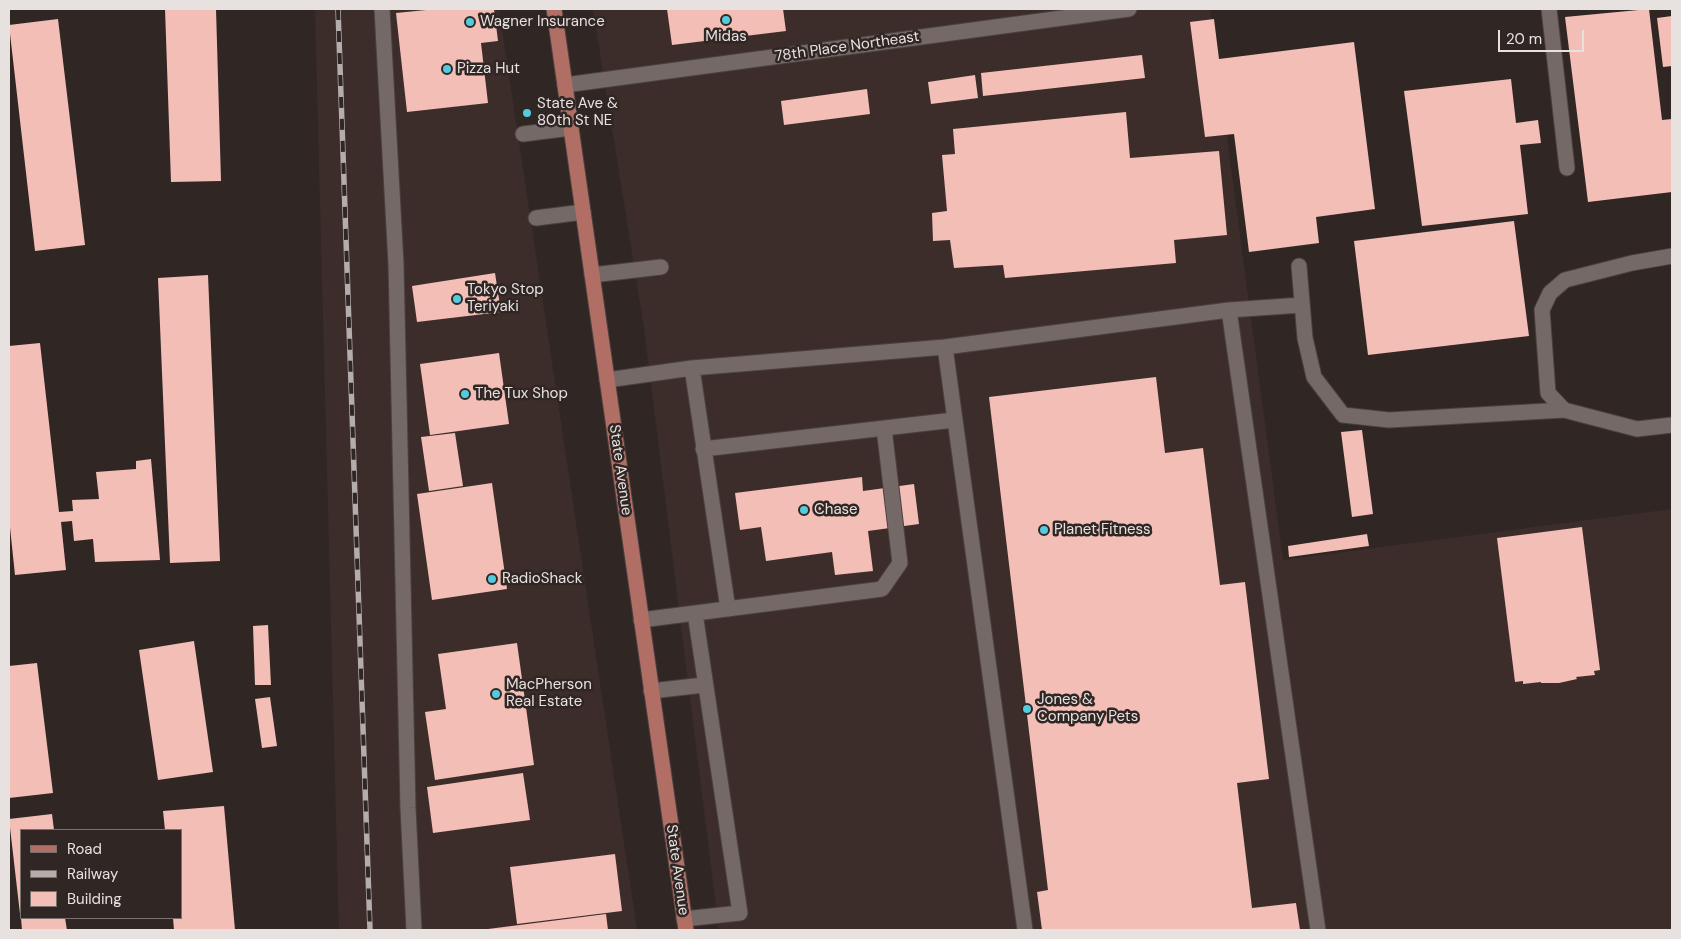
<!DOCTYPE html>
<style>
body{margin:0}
#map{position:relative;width:1681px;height:939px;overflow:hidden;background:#302725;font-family:"DM Sans",sans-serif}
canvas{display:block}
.frame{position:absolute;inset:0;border:10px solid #e7e1e0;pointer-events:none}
.legend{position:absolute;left:20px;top:829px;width:162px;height:90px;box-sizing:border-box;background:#302725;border:1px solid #797170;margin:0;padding:6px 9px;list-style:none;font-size:15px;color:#e7e1e0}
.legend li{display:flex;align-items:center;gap:10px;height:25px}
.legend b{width:25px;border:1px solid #797170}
.scale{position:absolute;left:1498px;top:30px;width:86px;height:22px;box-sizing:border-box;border:2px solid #e7e1e0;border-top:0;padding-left:6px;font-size:15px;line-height:18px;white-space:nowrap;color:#e7e1e0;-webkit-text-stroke:4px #302725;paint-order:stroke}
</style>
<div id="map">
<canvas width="1681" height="939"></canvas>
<div class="frame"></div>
<ul class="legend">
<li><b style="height:6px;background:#b16e65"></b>Road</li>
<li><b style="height:6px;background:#b3adab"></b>Railway</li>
<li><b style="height:14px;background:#f3beb5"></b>Building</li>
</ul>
<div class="scale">20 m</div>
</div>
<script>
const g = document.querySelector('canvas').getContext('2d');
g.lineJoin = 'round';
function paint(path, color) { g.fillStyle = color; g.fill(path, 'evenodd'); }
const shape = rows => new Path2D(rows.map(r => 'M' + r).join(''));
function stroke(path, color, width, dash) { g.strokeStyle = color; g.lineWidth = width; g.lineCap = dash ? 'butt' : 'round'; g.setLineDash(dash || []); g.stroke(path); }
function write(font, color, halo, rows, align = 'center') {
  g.font = font + ' "DM Sans",sans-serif'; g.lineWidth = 5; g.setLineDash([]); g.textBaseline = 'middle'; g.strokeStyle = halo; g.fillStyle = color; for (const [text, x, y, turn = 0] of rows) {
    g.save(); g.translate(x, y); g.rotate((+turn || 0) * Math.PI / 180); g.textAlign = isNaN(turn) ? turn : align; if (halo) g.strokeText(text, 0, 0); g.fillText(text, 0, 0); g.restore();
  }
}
paint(shape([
 [315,9,499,9,637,930,339,930],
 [593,9,1210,9,1283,560,1672,509,1672,930,719,930,644,328]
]), '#3d2d2a');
paint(shape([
 [165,9,216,9,221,181,171,182],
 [436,9,494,9,498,41,481,43,488,103,407,112,396,13],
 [667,9,783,9,786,31,672,45],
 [1649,9,1662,120,1672,119,1672,192,1588,202,1565,17],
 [1672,16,1672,66,1663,67,1657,18],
 [58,19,85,245,35,251,9,25],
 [1214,19,1219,59,1354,42,1375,209,1316,217,1319,243,1249,252,1234,134,1205,137,1190,22],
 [1142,55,1145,78,983,96,981,73],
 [975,75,978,98,931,104,928,82],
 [1511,79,1516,123,1538,120,1541,143,1520,145,1528,214,1422,226,1404,91],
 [867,89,870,114,784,125,781,101],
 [1126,112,1130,158,1219,151,1227,235,1174,240,1176,263,1005,278,1003,265,954,268,950,240,933,241,932,213,947,211,942,155,955,154,953,129],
 [1514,221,1529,336,1368,355,1354,241],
 [495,273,501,312,417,322,412,286],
 [208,275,220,561,170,563,158,278],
 [40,343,59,512,73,511,72,500,99,499,96,472,136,469,136,461,151,459,160,560,95,562,93,539,74,541,72,521,61,522,66,570,15,575,9,518,9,346],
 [499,353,509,424,430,435,420,364],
 [1156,377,1165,453,1203,448,1220,585,1245,582,1269,779,1237,783,1252,908,1296,903,1300,930,1042,930,1037,892,1048,890,989,397],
 [1362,430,1373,514,1352,517,1341,432],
 [455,433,463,486,429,491,421,437],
 [862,477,863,491,914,484,919,524,868,531,873,571,835,575,832,552,766,561,761,527,740,530,735,493],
 [492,483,507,589,432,600,417,494],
 [1582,527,1600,670,1594,671,1595,675,1576,677,1577,679,1559,683,1541,683,1541,682,1523,684,1523,681,1515,682,1497,538],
 [1367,534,1369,546,1289,557,1288,546],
 [268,625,271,685,255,685,253,626],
 [194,641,213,772,158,780,139,650],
 [517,643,534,765,435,780,425,712,446,709,438,654],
 [37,663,53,793,9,798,9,666],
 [270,697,277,746,262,748,255,699],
 [523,773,530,820,433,833,427,787],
 [224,806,235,930,174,930,173,918,181,918,181,830,165,830,163,811],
 [52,814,54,830,21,830,20,914,9,819],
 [615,854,622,911,517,924,510,867],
 [606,914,608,930,488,930,488,929],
 [21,918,65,918,67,930,22,930]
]), '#f3beb5');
const lane = shape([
 [382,9,396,264,408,808,414,930],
 [1549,9,1567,168],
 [523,134,571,128],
 [536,218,583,212],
 [1299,266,1305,338,1314,377,1343,415,1389,420,1564,410,1637,429,1672,425],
 [592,275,661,267],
 [1229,310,1302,305],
 [945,347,1025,930],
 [692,368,945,347,1229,310,1318,930],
 [607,380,692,368,728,609],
 [1564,410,1548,393,1542,310,1550,293,1565,280,1632,263,1672,256],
 [703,449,954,420],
 [641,620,882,589,900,563,884,428],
 [651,691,704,685],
 [684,919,740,913,695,613]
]);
const street = shape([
 [565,85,1129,9]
]);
const primary = shape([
 [554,9,686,930]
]);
stroke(lane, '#4a4240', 17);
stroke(street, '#4a4240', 17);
stroke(primary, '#4a4240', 17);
stroke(lane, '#746967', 15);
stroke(street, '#746967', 15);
stroke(primary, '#b16e65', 15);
const rail = shape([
 [338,9,370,930]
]);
stroke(rail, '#b3adab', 5.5);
stroke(rail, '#302725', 4, [11]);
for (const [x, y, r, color] of [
 [726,20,5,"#54cadd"],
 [470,22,5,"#54cadd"],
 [447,69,5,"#54cadd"],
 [527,113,5,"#54cadd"],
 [457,299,5,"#54cadd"],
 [465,394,5,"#54cadd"],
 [804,510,5,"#54cadd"],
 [1044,530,5,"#54cadd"],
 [492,579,5,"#54cadd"],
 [496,694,5,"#54cadd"],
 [1027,709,5,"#54cadd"]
]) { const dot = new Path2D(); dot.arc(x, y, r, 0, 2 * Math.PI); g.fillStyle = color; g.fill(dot); stroke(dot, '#302725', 2); }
write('15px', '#e7e1e0', '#302725', [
 ["Wagner Insurance",480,22],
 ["Midas",726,37,"center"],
 ["Pizza Hut",457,69],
 ["State Ave &",537,104],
 ["80th St NE",537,121],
 ["Tokyo Stop",467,290],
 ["Teriyaki",467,307],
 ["The Tux Shop",475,394],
 ["Chase",814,510],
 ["Planet Fitness",1054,530],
 ["RadioShack",502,579],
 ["MacPherson",506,685],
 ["Real Estate",506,702],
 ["Jones &",1037,700],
 ["Company Pets",1037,717]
], 'left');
write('15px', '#e7e1e0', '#302725', [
 ["78th Place Northeast",847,47,-8],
 ["State Avenue",620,470,82],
 ["State Avenue",677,870,82]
]);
</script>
